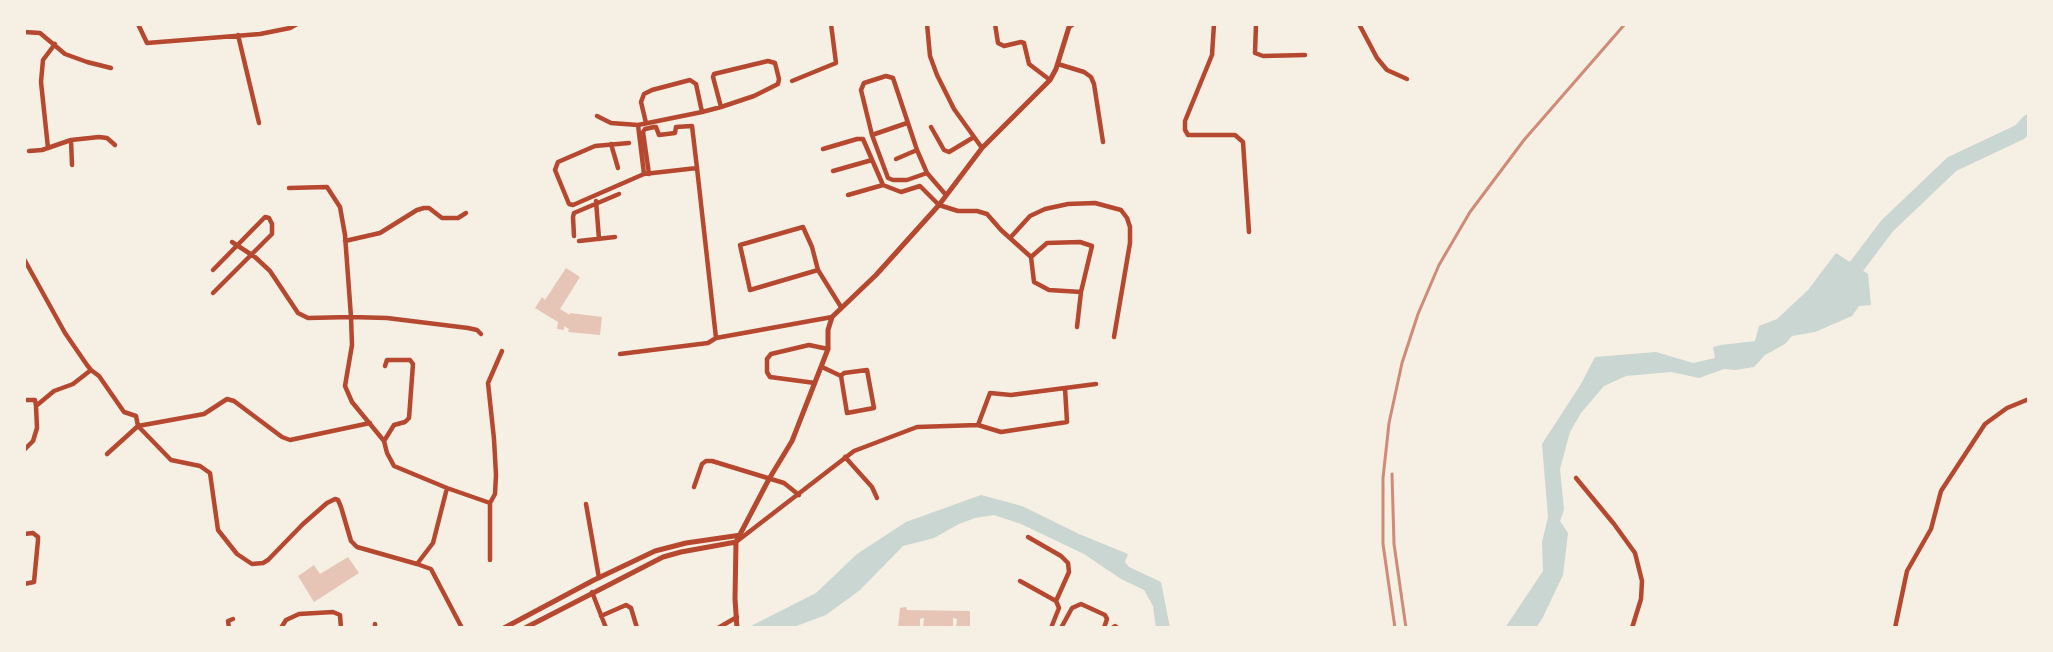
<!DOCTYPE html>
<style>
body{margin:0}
#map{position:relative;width:2053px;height:652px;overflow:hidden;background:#f6efe4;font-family:Lato,sans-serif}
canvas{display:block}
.frame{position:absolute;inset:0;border:26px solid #f6efe4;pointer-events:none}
</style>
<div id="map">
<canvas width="2053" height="652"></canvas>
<div class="frame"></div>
</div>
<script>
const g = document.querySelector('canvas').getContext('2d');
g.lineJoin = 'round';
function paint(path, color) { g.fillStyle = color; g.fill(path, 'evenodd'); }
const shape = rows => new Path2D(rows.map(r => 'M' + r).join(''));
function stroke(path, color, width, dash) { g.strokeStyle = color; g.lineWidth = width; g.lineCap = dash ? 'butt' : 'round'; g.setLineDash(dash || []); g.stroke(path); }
paint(shape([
 [1836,253,1868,274,1871,305,1859,306,1852,316,1815,332,1792,336,1785,344,1765,355,1754,367,1735,370,1724,369,1699,378,1671,372,1626,376,1604,386,1581,413,1570,432,1560,469,1564,510,1560,521,1568,533,1563,575,1543,617,1536,628,1505,628,1543,571,1542,542,1548,517,1542,444,1581,384,1595,357,1656,352,1693,363,1715,358,1713,347,1721,345,1755,341,1759,326,1777,319,1808,290],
 [981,495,1022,506,1079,534,1128,554,1125,562,1129,567,1161,582,1170,628,1156,628,1153,606,1144,590,1121,579,1084,554,1021,524,994,515,975,518,959,524,934,538,903,546,860,590,826,615,791,628,747,628,816,593,857,554,906,522]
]), '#c9d6d2');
stroke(shape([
 [1844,283,1887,226,1952,164,2020,132,2029,122]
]), '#c9d6d2', 16);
paint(shape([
 [566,268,580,277,560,309,570,315,570,313,602,317,600,335,568,332,569,329,564,326,564,330,557,329,558,322,535,308,542,297,545,300],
 [348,557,359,573,314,602,298,576,314,565,320,574],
 [906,607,907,610,970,611,970,628,956,628,957,619,953,618,953,628,923,628,924,618,920,619,920,628,898,628,900,608]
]), '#e6c5b7');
stroke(shape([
 [138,24,147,43,260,34,290,28,297,24],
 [927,24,930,56,937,75,954,109,982,148],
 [995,24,998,43,1004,46,1021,42,1024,43,1029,64,1050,80],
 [1214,24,1212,55,1185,121,1185,130,1188,135,1235,135,1243,142,1249,232],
 [1256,24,1255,53,1263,56,1305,55],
 [1359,24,1377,58,1387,70,1407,79],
 [24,32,40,33,65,54,87,62,111,68],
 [238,35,259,123],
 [1058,64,1084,72,1091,77,1094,84,1103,142],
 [792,81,836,63,831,24],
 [721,107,713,77,714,74,768,61,775,63,779,79,778,84,754,96,721,107,702,112,638,125,644,174,697,168,716,338,832,317],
 [597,116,611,123,638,125],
 [646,123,641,102,644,94,652,90,690,80,696,84,702,112],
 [931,127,944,150,949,152,974,137],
 [872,135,907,123],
 [71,140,72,165],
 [629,143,595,146,558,162,555,170,569,204,573,205,644,174],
 [611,144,618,168],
 [48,148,41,82,43,60,55,44],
 [823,149,857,139,863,139,883,185,901,192,920,186,939,205,958,211,977,211,987,214,1001,230,1031,257,1034,282,1049,290,1081,292,1077,327],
 [29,151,42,150,71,140,99,137,107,138,115,145],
 [896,159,917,150],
 [833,171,872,160],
 [927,173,917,150,893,78,886,76,864,83,861,90,872,135,888,178,893,180,907,180,927,173,946,195],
 [649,174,643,132,645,129,654,127,656,127,659,135,675,133,676,127,692,126,697,168],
 [848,195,883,185],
 [596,201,599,239],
 [574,236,573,217,574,213,619,194],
 [1010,238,1030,216,1045,209,1068,204,1095,203,1121,210,1127,218,1130,227,1130,243,1114,337],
 [345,241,380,233,417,210,424,208,429,208,442,218,458,218,466,213],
 [579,241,615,237],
 [232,242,255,257,270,271,298,313,308,318,351,317,345,235,340,207,327,187,289,188],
 [1031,257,1047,243,1080,242,1092,246,1081,292],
 [24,259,65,333,87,365,91,370,99,376,124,412,136,416,138,426,107,454],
 [213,270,265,217,269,218,272,224,272,234,213,293],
 [818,270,750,290,740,245,803,227,812,247,818,270,841,307],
 [620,354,708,343,716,338],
 [822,367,841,376,844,373,867,370,874,408,847,413,841,376],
 [815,383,770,377,767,372,767,359,771,354,809,345,828,349],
 [24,400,35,400,36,406],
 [978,425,990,393,1011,395,1096,384],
 [138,426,171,460,200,466,210,473,218,530,237,554,252,564,263,563,268,560,303,524,327,503,335,499,338,500,341,507,351,541,357,547,417,564],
 [138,426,204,414,227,399,234,401,282,437,290,440,370,423],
 [384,441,394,425,405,422,409,418,413,364,410,360,387,360,385,366],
 [24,450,33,441,37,428,36,406,54,391,73,384,91,370],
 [845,457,872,487,877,498],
 [1576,478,1614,524,1635,553,1642,581,1641,599,1632,628],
 [694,487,702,464,706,461,712,461,784,483,799,495],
 [447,488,394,466,387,453,384,441,352,402,345,386,352,345,351,317,387,318,468,328,477,330,481,334],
 [490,503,490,560],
 [586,504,599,578],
 [24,534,33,533,38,537,38,540,34,582,24,584],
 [1028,537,1061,556,1068,563,1069,572,1056,601,1059,608,1051,628],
 [736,542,854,451,917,427,978,425,1001,432,1067,422,1065,388],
 [1020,581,1056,601],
 [592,592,606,628],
 [601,616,626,605,631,608,637,628],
 [229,628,228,621,233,619],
 [281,628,286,620,299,614,333,612,340,615,341,628],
 [375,628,375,624],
 [462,628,431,569,417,564,433,543,447,488,490,503,495,494,496,475,494,439,488,383,502,351],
 [718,628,737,617],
 [1061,628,1072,608,1081,604,1105,615,1107,619,1104,628],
 [1112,628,1115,626,1118,628],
 [1895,628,1907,571,1931,529,1941,491,1985,424,2007,408,2029,399]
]), '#b5482f', 4.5);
stroke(shape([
 [504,628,594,580,655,551,686,543,741,535],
 [525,628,663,557,681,552,736,542],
 [737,628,735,599,736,542,769,479,792,441,828,349,828,330,832,317,876,275,939,205,982,148,1050,80,1056,69,1069,27,1073,24]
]), '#b5482f', 5);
stroke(shape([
 [1392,474,1394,544,1406,628],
 [1395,628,1383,544,1383,478,1389,423,1402,363,1418,314,1439,265,1470,212,1524,140,1625,24]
]), '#cf8b77', 3);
</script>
